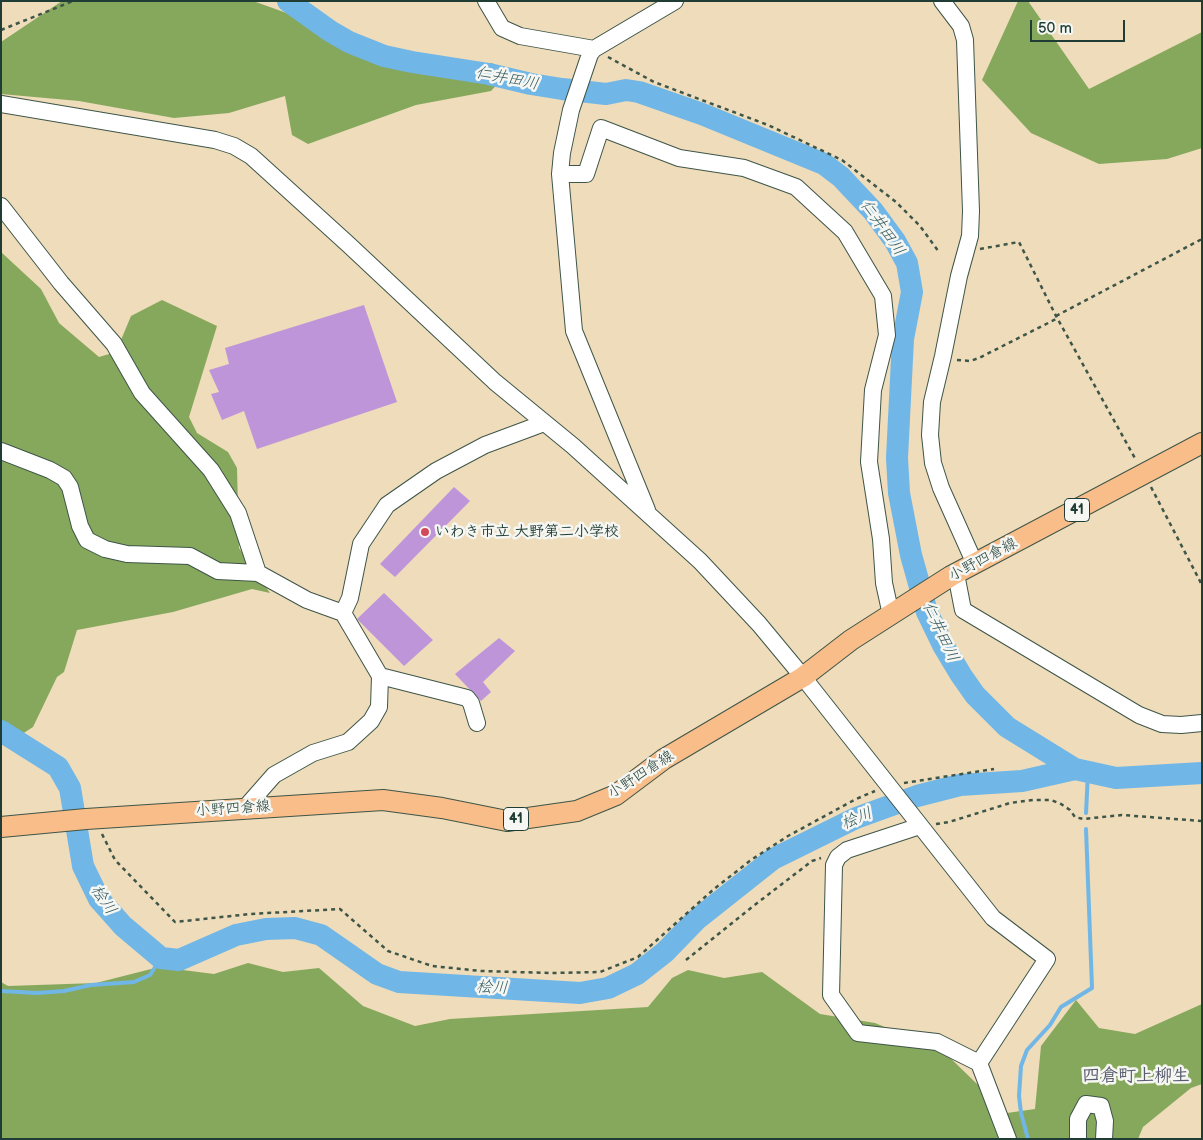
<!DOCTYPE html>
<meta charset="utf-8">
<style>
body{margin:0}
#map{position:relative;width:1203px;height:1140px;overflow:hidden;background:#eedcba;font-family:"Balsamiq Sans",sans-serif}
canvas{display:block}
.frame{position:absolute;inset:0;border:2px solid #1f3d34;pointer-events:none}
.scale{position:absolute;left:1030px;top:20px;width:95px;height:22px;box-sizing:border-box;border:2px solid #1f3d34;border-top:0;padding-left:6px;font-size:15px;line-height:18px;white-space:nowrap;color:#1f3d34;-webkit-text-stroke:4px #f6f6f2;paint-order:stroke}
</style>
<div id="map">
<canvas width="1203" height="1140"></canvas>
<div class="frame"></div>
<div class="scale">50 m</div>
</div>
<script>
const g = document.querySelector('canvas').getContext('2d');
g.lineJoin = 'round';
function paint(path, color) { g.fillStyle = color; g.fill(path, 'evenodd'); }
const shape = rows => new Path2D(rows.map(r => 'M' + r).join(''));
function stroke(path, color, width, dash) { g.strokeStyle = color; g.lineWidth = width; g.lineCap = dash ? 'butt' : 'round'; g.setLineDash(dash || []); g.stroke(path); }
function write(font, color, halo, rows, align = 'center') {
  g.font = font + ' "Balsamiq Sans","Klee One",sans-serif'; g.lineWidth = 5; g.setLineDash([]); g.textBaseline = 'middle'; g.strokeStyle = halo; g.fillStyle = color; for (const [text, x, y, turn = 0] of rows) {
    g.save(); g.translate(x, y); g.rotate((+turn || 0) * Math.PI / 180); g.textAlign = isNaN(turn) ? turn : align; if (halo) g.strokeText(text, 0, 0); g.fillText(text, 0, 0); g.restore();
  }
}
paint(shape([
 [62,1,253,1,295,16,347,42,436,63,492,63,505,76,491,91,416,105,308,144,292,135,285,96,229,113,174,118,79,101,1,94,1,42],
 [1018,1,1028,1,1089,89,1202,32,1202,148,1167,159,1099,164,1031,133,982,80],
 [1,252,41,289,59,323,99,357,116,352,131,316,162,300,217,326,189,417,197,433,228,452,237,468,239,548,270,593,252,589,173,612,77,630,64,672,57,677,33,727,16,738,1,741],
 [248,963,283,972,319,968,363,1006,415,1026,450,1019,648,1007,672,978,688,970,724,978,762,972,820,1014,875,1023,943,1051,1007,1113,1035,1109,1041,1046,1076,1000,1099,1028,1135,1034,1202,1004,1202,1084,1191,1088,1143,1127,1138,1139,1,1139,1,982,8,986,96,983,159,967,214,974]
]), '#86a85d');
stroke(shape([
 [1086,813,1088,772],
 [1,991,37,993,64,991,91,985,134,982,150,975,161,958],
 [1028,1139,1021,1113,1019,1096,1021,1066,1027,1050,1050,1025,1061,1007,1092,988,1086,829]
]), '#70b6e7', 4);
stroke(shape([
 [288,1,330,31,349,42,384,56,412,62,489,74,531,84,562,89,606,94,626,90,639,92,702,114,824,164,841,177,873,211,895,241,907,263,912,292,903,339,897,458,899,493,911,555,927,612,943,645,961,675,975,695,1007,727,1075,769,1116,778,1202,773],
 [1,731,58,767,70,788,83,866,99,899,123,926,161,958,179,960,236,935,266,929,295,928,321,935,377,974,399,982,580,993,608,988,637,974,665,952,696,920,773,859,856,818,917,796,960,785,1022,781,1075,769]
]), '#70b6e7', 22);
paint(shape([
 [364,305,397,402,257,449,244,411,222,420,211,394,219,392,209,370,229,364,225,348],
 [454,487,470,501,395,577,380,564],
 [384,593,433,640,404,666,357,619],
 [499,638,515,651,483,682,491,692,481,701,455,674]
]), '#bf95da');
const minor = shape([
 [486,1,502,28,520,36,594,49],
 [942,1,961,26,965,40,971,211,970,236,959,276,943,356,932,402,930,435,933,463,941,488,975,564],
 [1,104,215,140,234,146,251,156,349,245,495,382,573,446,700,561,759,624,803,677,993,918,1047,959,979,1063,1008,1139],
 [560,174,586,174,601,128,679,158,744,168,796,187,845,232,883,296,887,335,873,390,869,462,881,539,884,583,891,615],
 [1,206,61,283,114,344,142,393,211,470,238,513,258,573],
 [1,451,50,470,64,478,70,487,80,526,87,540,105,549,127,554,190,556,218,571,258,573,307,600,343,613],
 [647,510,574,331,560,174,562,153,571,110,590,54,594,49,675,1],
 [956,574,963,610,1139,715,1162,724,1181,725,1202,723],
 [380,676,467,698,471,703,477,723],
 [245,808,274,775,313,753,348,742,371,721,379,707,380,676,343,613,350,598,361,544,387,505,436,471,485,445,544,423],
 [920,826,847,850,838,857,834,865,831,995,858,1033,937,1042,979,1063],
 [1078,1139,1078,1119,1086,1104,1101,1106,1105,1121,1104,1139]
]);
const major = shape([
 [1,827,86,819,383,800,442,808,507,821,577,811,616,795,664,759,803,677,851,640,951,576,1202,443]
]);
stroke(minor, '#3e5548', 18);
stroke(major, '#3e5548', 22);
stroke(shape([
 [1,30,73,1],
 [608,57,654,82,768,125,842,160,896,202,920,226,939,252],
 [980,249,1019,242,1056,316,1136,460],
 [1056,316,1202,239],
 [957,360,970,361,979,358,1058,318],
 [1151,487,1202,585],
 [904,783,994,769],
 [936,824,949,822,1010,803,1033,800,1051,800,1061,804,1070,810,1075,817,1083,819,1122,815,1202,821],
 [102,834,115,860,175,922,250,914,340,909,388,951,432,966,481,971,551,973,600,972,638,957,714,889,751,860,788,836,856,799,875,791],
 [686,960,752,907,812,861,821,858]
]), '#3e5548', 2.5, [4, 4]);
stroke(minor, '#fff', 16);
stroke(major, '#f8bd89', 20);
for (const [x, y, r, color] of [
 [425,532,5,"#d1495b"]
]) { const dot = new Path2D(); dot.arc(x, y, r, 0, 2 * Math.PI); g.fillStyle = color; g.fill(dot); stroke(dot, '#f6f6f2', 2); }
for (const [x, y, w] of [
 [1077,510,25],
 [516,819,25]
]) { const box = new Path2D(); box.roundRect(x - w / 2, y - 11.5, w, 23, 4); g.fillStyle = '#f6f6f2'; g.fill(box); stroke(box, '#1f3d34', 1); }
write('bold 14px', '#1f3d34', null, [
 ["41",1077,510],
 ["41",516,819]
]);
write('bold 15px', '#1f3d34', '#f6f6f2', [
 ["いわき市立 大野第二小学校",435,532]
], 'left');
write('15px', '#1f3d34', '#f6f6f2', [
 ["小野四倉線",983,560,-28],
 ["小野四倉線",641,775,-33],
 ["小野四倉線",233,809,-4]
]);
write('italic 16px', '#335b61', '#f6f6f2', [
 ["仁井田川",507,79,11],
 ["仁井田川",882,228,55],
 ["仁井田川",940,632,65],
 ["桧川",857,819,-23],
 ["桧川",103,900,56],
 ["桧川",492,988,3]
]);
write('bold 18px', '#575c6e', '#f6f6f2', [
 ["四倉町上柳生",1136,1076]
]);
</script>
